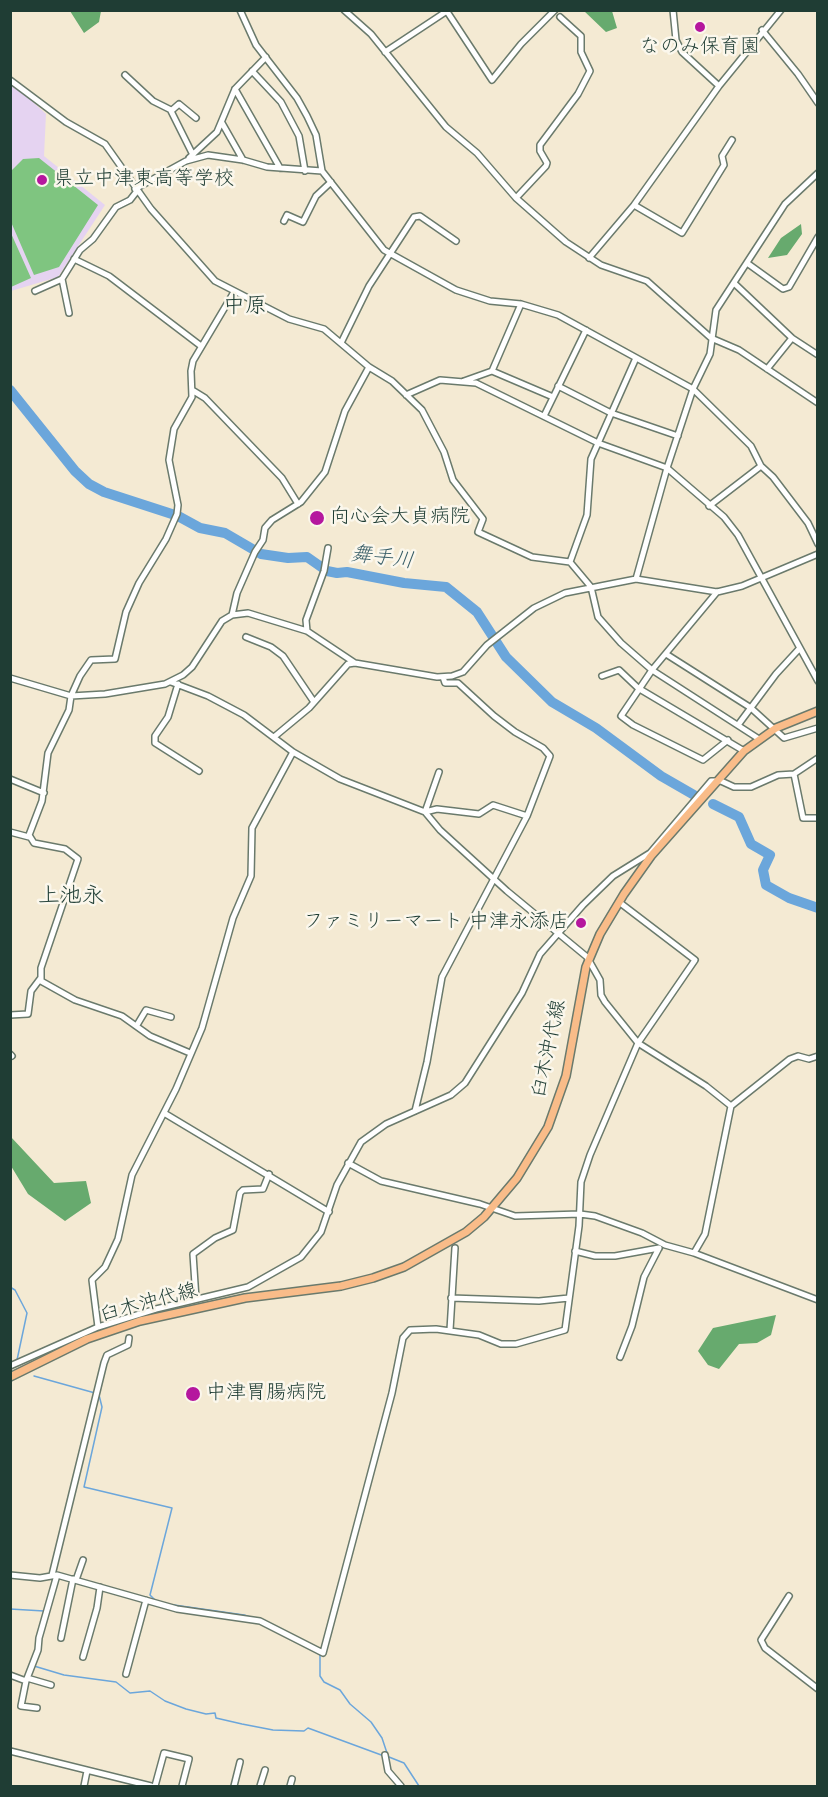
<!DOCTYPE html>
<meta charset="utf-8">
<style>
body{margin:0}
#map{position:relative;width:828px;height:1797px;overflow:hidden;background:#f4ead3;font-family:Mynerve,sans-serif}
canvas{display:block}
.frame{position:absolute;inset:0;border:12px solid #1f3d34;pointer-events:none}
</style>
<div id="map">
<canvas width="828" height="1797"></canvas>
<div class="frame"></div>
</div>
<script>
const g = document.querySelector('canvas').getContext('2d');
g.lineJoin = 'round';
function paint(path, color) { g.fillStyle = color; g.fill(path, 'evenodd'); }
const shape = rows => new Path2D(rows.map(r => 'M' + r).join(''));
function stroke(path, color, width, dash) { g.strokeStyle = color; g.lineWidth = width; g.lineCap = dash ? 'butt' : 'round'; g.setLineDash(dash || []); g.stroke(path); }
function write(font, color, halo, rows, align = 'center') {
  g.font = font + ' Mynerve,"Klee One",sans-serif'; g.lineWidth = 5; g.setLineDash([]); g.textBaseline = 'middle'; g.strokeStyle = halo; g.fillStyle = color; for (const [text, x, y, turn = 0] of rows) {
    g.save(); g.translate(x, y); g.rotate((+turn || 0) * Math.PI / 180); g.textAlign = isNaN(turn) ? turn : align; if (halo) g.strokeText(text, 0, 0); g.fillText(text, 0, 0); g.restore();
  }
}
paint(shape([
 [11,82,46,114,44,156,105,205,58,277,11,291]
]), '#e5d3f1');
paint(shape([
 [39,158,98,205,59,267,34,275,11,222,10,172,23,159],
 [10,231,31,278,11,287,10,287]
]), '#7fc580');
paint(shape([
 [70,11,101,11,99,22,84,33],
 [584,11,612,11,617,28,606,32],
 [801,224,802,234,787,255,768,258,781,238],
 [11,1137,54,1183,86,1181,91,1203,65,1221,28,1194,11,1166],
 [776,1315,771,1335,757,1343,739,1344,719,1369,708,1365,698,1351,713,1328]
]), '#67aa6e');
stroke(shape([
 [10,1287,15,1290,27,1313,17,1360],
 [34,1376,95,1393],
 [99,1395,102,1407,84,1487,172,1508,150,1595,155,1600],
 [174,1605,244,1615,272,1624],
 [10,1609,44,1611],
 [320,1654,320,1676,324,1682,340,1690,350,1704,371,1722,382,1738,388,1756],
 [34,1666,64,1675,116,1682,130,1693,150,1691,165,1701,186,1709,206,1714,215,1713,216,1718,242,1724,273,1730,304,1731,308,1728,384,1756],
 [389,1757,404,1763,419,1786]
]), '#6ba6db', 1.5);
stroke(shape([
 [10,390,75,471,89,484,104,492,178,516,200,528,225,533,261,554,288,558,307,557,327,571,337,573,347,572,404,583,446,587,477,612,506,657,552,702,596,728,661,776,694,795],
 [713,804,739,817,751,844,770,855,763,870,766,885,789,898,818,908]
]), '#6ba6db', 10);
const minor = shape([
 [240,10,256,45,297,98,307,116,316,135,322,171,384,250,456,290,490,301,521,304,558,315,693,389,751,446,761,466,773,477,808,523,818,544],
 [344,10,371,34,446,127,477,153,516,198,566,242,601,265,647,281,711,338,739,350,818,403],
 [446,10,492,80,521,44,555,10],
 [673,10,676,40,682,52,719,86],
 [762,30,798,74,818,103],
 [385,52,447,11],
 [252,71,281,102,299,136,305,171],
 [125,75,153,101,171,110],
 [10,80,66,122,105,144,151,209,215,281,289,319,324,329,369,367,392,381,422,410,444,452,453,480,483,519,478,532,532,557,570,562],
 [235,89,280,168],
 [222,123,243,160],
 [193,155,171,111,179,104,196,118],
 [189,158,217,132,235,89,266,57],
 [135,189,186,161,208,155,243,160,267,167,322,171],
 [516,198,546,166,547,163,540,151,540,145,578,94,590,71,581,52,581,36,560,17],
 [634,205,682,233,724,165,722,156,732,140],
 [284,221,287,215,303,222,316,196,331,182],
 [589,258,634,205,719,86,781,10],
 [74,259,109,276,201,346],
 [747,263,783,289,789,287,818,237],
 [62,279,69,313],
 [735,284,792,338,818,355],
 [35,291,62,279,80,250,93,239,116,207,130,200,137,191],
 [341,343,369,286,414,217,420,216,456,241],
 [636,358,591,459,587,515,570,562,591,587,598,617,621,643,652,670,759,739],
 [767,369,792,338],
 [492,371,521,304],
 [464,381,492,371,553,397],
 [558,386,611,413,678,436],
 [192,390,205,398,282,478,298,504],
 [406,395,440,380,476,383,598,443,667,468,724,517,738,535,818,681],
 [544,416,586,330],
 [709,506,761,466],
 [636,579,667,468,693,389,710,354,716,310,785,204,818,173],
 [717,592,652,670,621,716,633,725,703,760,728,740],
 [232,615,237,593,255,552,263,540,265,528,272,520,301,502,325,472,345,411,369,367],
 [307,631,306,620,324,571,328,548],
 [246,637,271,647,283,656,314,702],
 [666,654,751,708,784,738,818,728],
 [602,676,619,670,638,688,744,751],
 [10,678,71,696,105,694,165,684,183,675,192,667,222,621,232,615,248,613,307,631,355,663,437,677,452,676,463,672,487,645,534,608,565,593,636,579,717,592,742,586,818,554],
 [171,682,208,696,244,715,293,752,340,779,425,812,440,830,507,891,587,957,600,980,601,995,605,1002,638,1043,706,1086,731,1106],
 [178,684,168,717,155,736,155,743,199,771],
 [738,725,776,674,799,649],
 [274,737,309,708,348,664,355,663],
 [439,772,425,812,437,809,479,814,493,805,527,816],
 [794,774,803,818,818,818],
 [10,779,44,793],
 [10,832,29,837],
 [10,1015,28,1014,31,991,40,979],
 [137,1025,146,1010,171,1017],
 [190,1053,150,1036,122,1016,75,1000,41,981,41,968,78,859,65,849,34,843,29,835,42,801,48,753,69,710,71,696,80,676,91,660,115,659,126,612,139,583,166,539,177,514,178,505,169,460,174,429,192,397,191,371,193,361,234,292],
 [10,1054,12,1056],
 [415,1111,427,1062,442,977,527,816,550,756,543,748,515,732,494,716,458,683,445,683,443,677],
 [164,1113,329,1212],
 [348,1163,381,1181,480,1204,515,1216,580,1214,595,1216,642,1233,665,1245,694,1253,818,1300],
 [575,1251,595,1256,615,1256,659,1248],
 [694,1253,705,1234,731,1106,790,1059,798,1056,809,1059,818,1056],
 [451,1298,539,1301,569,1298],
 [196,1299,193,1254,215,1238,233,1230,240,1193,243,1190,263,1189,269,1174],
 [98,1327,92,1280,105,1267,118,1239,132,1175,176,1089,202,1028,233,918,251,876,252,828,293,752],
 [450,1330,455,1248],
 [620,1357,632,1326,644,1277,659,1248],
 [10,1366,98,1327,156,1309,248,1287,301,1257,321,1232,337,1185,361,1142,386,1124,451,1095,465,1083,522,993,540,954,583,905,613,876,650,853,711,781,721,781,734,787,751,787,778,775,794,774,818,758],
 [10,1575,40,1578,57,1575,177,1609,260,1621,323,1653,392,1393,403,1338,410,1330,436,1329,479,1335,501,1344,516,1344,565,1330,579,1226,581,1182,590,1155,638,1043,695,960,619,902],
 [52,1575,104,1363,107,1355,128,1345,129,1338],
 [76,1580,83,1560],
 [789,1596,761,1640,765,1648,818,1689],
 [61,1638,73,1579],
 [83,1657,97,1608,100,1587],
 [126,1674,146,1600],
 [10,1675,26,1681,38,1650,39,1638,57,1575],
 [27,1678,51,1685],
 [26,1681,21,1706,37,1708],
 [10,1751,151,1786],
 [385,1755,388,1771,401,1786],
 [84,1786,87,1771],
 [155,1786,164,1753,189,1759,182,1786],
 [234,1786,240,1762],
 [260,1786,265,1770],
 [290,1786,292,1779]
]);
const major = shape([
 [10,1377,87,1339,140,1321,245,1298,341,1286,373,1278,404,1267,466,1232,484,1217,517,1178,548,1127,566,1076,586,967,600,934,624,894,651,856,744,751,776,728,818,711]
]);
stroke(minor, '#6a7a6c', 8);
stroke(major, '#6a7a6c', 10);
stroke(minor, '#fff', 5);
stroke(major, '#f9bc89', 7);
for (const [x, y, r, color] of [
 [700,27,6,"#b5179e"],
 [42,180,6,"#b5179e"],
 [317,518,8,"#b5179e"],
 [581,923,6,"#b5179e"],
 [193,1394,8,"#b5179e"]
]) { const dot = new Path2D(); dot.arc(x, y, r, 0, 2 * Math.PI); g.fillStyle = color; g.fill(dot); stroke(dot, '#fbf7ec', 2); }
write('20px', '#1f3d34', '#fbf7ec', [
 ["なのみ保育園",700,48,"center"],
 ["県立中津東高等学校",54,180],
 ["向心会大貞病院",330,518],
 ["ファミリーマート 中津永添店",569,923,"right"],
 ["中津胃腸病院",206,1394]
], 'left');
write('20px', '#1f3d34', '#fbf7ec', [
 ["臼木沖代線",550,1049,-78],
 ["臼木沖代線",149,1304,-15]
]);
write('italic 21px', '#365c66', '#fbf7ec', [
 ["舞手川",382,559,7]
]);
write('22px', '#1f3d34', '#fbf7ec', [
 ["中原",245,307],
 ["上池永",71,897]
]);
</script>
